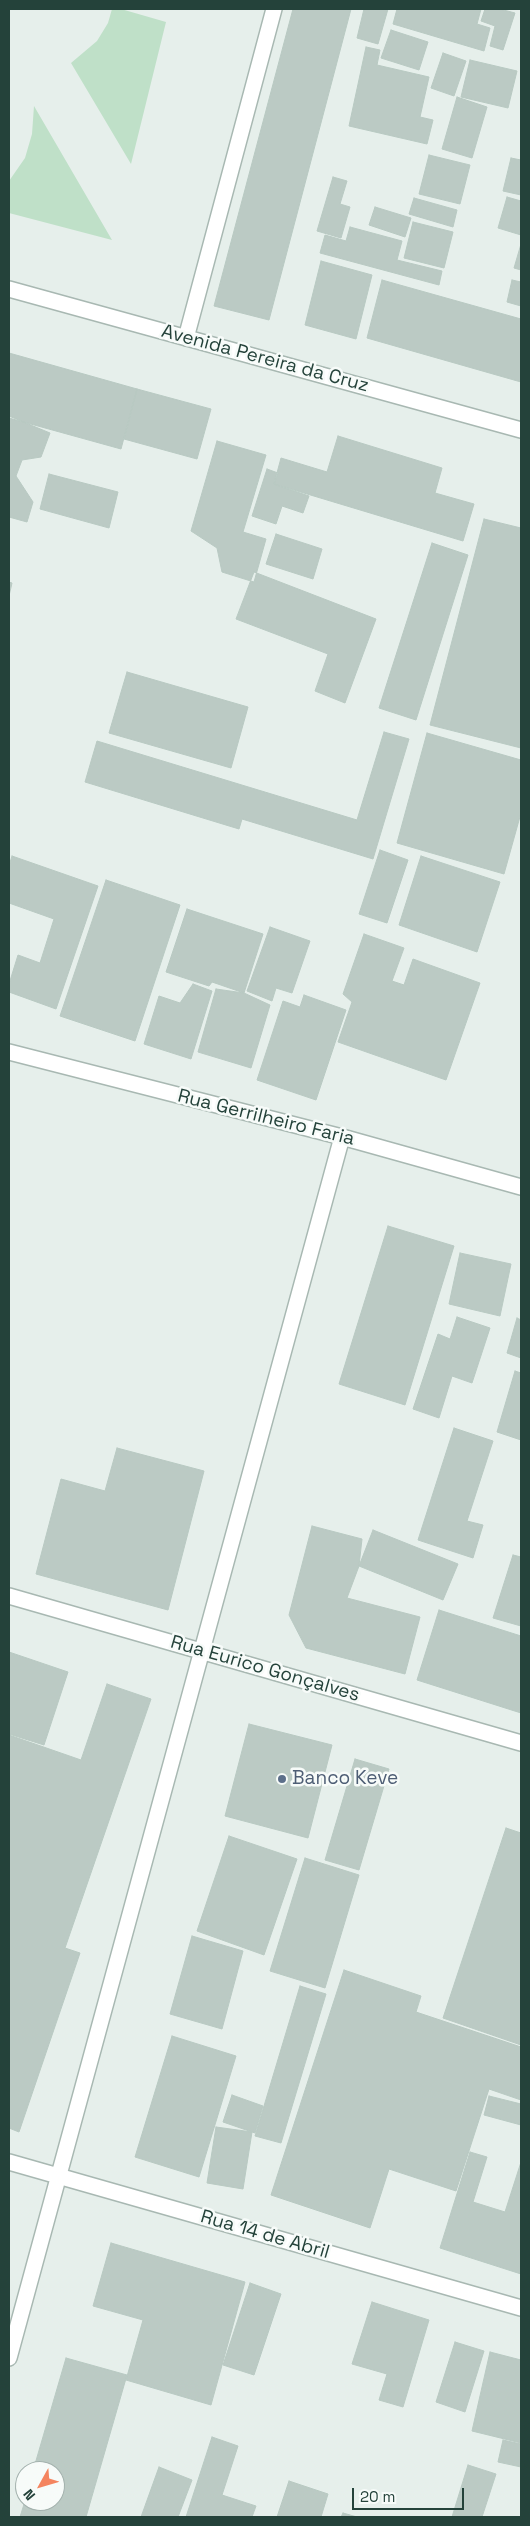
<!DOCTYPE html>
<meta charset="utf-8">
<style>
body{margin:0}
#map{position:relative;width:530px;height:2526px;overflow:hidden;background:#e6efeb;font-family:"Space Grotesk",sans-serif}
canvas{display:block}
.frame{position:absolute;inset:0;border:10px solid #24423a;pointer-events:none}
.north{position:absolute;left:15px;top:2461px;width:50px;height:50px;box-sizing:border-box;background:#f7fbf9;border:1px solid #a3b1ad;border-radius:50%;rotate:231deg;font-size:14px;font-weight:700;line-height:20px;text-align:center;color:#24423a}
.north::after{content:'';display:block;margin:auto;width:18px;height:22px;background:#f4845f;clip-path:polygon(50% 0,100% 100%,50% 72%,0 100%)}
.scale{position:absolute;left:352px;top:2488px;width:112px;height:22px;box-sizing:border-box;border:2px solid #24423a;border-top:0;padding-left:6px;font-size:15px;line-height:18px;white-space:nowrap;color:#24423a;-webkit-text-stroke:4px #f7fbf9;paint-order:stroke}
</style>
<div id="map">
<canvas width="530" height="2526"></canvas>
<div class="frame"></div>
<div class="north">N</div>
<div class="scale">20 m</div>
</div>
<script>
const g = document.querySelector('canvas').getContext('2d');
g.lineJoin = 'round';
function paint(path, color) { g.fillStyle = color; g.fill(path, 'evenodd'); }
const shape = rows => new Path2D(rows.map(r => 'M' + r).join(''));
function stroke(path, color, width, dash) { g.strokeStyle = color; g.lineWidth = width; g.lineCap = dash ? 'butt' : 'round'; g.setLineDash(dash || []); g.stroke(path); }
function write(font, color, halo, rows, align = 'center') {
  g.font = font + ' "Space Grotesk",sans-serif'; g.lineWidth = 5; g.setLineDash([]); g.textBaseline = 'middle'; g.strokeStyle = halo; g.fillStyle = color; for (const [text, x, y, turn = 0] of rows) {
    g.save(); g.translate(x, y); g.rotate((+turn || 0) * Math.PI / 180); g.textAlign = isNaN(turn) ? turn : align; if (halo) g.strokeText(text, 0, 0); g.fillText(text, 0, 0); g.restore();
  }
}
paint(shape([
 [112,9,121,9,166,22,131,164,71,63,97,41,108,23],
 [34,106,112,240,9,213,9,181,25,158,32,134]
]), '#bfe0c8');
const building = shape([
 [293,9,351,9,269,320,214,306,293,9],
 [364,9,388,9,378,44,357,38,364,9],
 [397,9,481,9,477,24,490,28,484,51,393,24,397,9],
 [485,9,500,9,515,13,503,50,490,46,495,26,481,21,485,9],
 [391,30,428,42,419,70,381,58,391,30],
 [366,47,380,50,377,65,429,77,420,117,433,120,427,144,349,126,366,47],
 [443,53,466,61,454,96,431,88,443,53],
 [470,60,517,71,508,108,461,97,470,60],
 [457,97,487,107,472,158,442,149,457,97],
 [429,155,470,165,460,204,419,194,429,155],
 [511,158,521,160,521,195,503,191,511,158],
 [333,177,347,181,340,204,350,207,341,238,317,231,333,177],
 [507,197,521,201,521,235,498,228,507,197],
 [414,198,457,210,453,227,409,214,414,198],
 [375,207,411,218,405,237,369,225,375,207],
 [413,222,453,232,444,268,404,258,413,222],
 [350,227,402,241,397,260,442,271,439,285,320,253,325,235,346,241,350,227],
 [521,244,521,270,514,268,521,244],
 [321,261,372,275,356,339,305,325,321,261],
 [382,280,521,319,521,382,367,338,382,280],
 [512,280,521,282,521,306,507,302,512,280],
 [9,353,137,389,121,449,9,418,9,353],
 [137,389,211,409,197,459,124,439,137,389],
 [9,416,50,433,41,457,22,460,16,476,33,502,27,522,9,517,9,416],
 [338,436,442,468,435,493,474,504,463,541,274,484,281,458,327,472,338,436],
 [217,441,266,455,243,532,266,539,254,582,222,572,217,548,191,531,217,441],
 [267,469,278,473,274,484,309,496,303,513,282,506,276,524,252,516,267,469],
 [49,474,118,492,109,528,40,509,49,474],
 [484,519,521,528,521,748,430,725,484,519],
 [276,534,322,549,313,579,266,564,276,534],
 [432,543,468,555,416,720,379,708,432,543],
 [254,572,376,619,345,703,315,691,328,654,236,619,254,572],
 [9,582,12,583,9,596,9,582],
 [127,672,248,707,231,768,109,733,127,672],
 [384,732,409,739,373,859,242,819,239,829,85,782,97,741,357,820,384,732],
 [427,733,521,760,521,813,504,874,397,843,427,733],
 [380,850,408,860,387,923,359,914,380,850],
 [12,856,98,886,56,1009,9,992,9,984,18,955,40,963,54,919,9,903,9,866,12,856],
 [421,856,500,882,477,952,399,925,421,856],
 [106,880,180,905,135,1041,60,1016,106,880],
 [187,909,263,934,244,993,212,982,209,986,166,972,187,909],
 [270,927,310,941,292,993,276,988,272,1001,247,991,270,927],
 [364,934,404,948,392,981,404,985,413,959,480,983,446,1080,338,1042,352,1002,343,994,364,934],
 [193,984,212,991,191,1059,144,1044,159,996,180,1003,193,984],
 [216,989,244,993,270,1005,251,1068,198,1052,216,989],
 [304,995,346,1010,316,1100,257,1080,283,1001,300,1007,304,995],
 [388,1226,454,1246,405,1405,339,1384,388,1226],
 [460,1253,511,1264,500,1316,449,1304,460,1253],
 [457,1317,490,1328,472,1383,452,1376,439,1418,413,1409,438,1334,450,1339,457,1317],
 [517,1318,521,1320,521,1358,507,1353,517,1318],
 [515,1371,521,1373,521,1440,497,1432,515,1371],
 [454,1428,493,1441,467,1521,483,1525,473,1558,418,1540,454,1428],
 [117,1448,204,1471,168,1610,36,1574,61,1479,105,1491,117,1448],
 [312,1526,362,1539,359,1566,347,1598,420,1617,405,1674,306,1648,289,1615,312,1526],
 [373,1530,458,1564,443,1600,359,1566,373,1530],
 [513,1555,521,1557,521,1626,493,1618,513,1555],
 [439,1610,521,1636,521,1713,417,1680,439,1610],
 [9,1652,68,1672,44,1745,9,1734,9,1652],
 [107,1684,151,1699,65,1948,80,1953,19,2132,9,2128,9,1735,81,1760,107,1684],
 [249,1724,332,1745,308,1838,225,1816,249,1724],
 [355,1759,389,1769,359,1870,325,1860,355,1759],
 [506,1828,521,1833,521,2045,443,2018,506,1828],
 [229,1836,297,1859,264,1955,197,1931,229,1836],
 [305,1858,359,1875,325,1988,270,1971,305,1858],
 [192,1936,243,1951,222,2029,170,2014,192,1936],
 [344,1970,421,1996,416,2012,521,2047,521,2100,489,2089,456,2191,389,2169,370,2228,271,2195,344,1970],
 [300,1986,326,1994,281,2143,255,2136,300,1986],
 [172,2036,236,2056,199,2177,135,2157,172,2036],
 [232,2095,263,2106,255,2133,223,2122,232,2095],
 [489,2096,521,2104,521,2125,484,2115,489,2096],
 [216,2127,252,2132,243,2189,207,2183,216,2127],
 [470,2152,487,2157,473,2202,505,2212,521,2162,521,2274,440,2248,470,2152],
 [111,2243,245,2282,211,2405,126,2380,143,2320,93,2306,111,2243],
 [250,2283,281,2294,254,2375,223,2365,250,2283],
 [372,2302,429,2320,403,2407,379,2400,387,2374,352,2364,372,2302],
 [455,2342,484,2351,465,2412,436,2402,455,2342],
 [490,2352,521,2360,521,2443,472,2431,490,2352],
 [66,2358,127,2375,86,2517,20,2517,25,2501,55,2501,55,2471,33,2471,66,2358],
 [212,2437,238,2446,222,2495,256,2506,252,2517,186,2517,212,2437],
 [503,2440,521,2444,521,2467,498,2462,503,2440],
 [468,2465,496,2474,482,2517,452,2517,468,2465],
 [159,2467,192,2480,178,2517,141,2517,159,2467],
 [289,2481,328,2494,321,2517,277,2517,289,2481],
 [343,2513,357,2517,341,2517,343,2513]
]);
paint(building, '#bbcac4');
stroke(building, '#b8c9c2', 1);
const minor = shape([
 [9,289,521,430],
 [186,338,274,9],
 [9,1052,342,1137,521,1187],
 [9,1596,521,1743],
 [9,2162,521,2308],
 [9,2358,342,1137]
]);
stroke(minor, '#a8b8b2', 18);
stroke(minor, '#fff', 15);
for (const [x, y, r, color] of [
 [282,1779,5,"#5c6f8a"]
]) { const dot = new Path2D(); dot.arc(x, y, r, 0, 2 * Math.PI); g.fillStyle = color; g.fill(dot); stroke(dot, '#f7fbf9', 2); }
write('19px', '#24423a', '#f7fbf9', [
 ["Avenida Pereira da Cruz",265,359,15],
 ["Rua Gerrilheiro Faria",266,1118,14],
 ["Rua Eurico Gonçalves",265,1669,16],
 ["Rua 14 de Abril",265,2235,16]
]);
write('19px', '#4e5e75', '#f7fbf9', [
 ["Banco Keve",292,1779]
], 'left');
</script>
